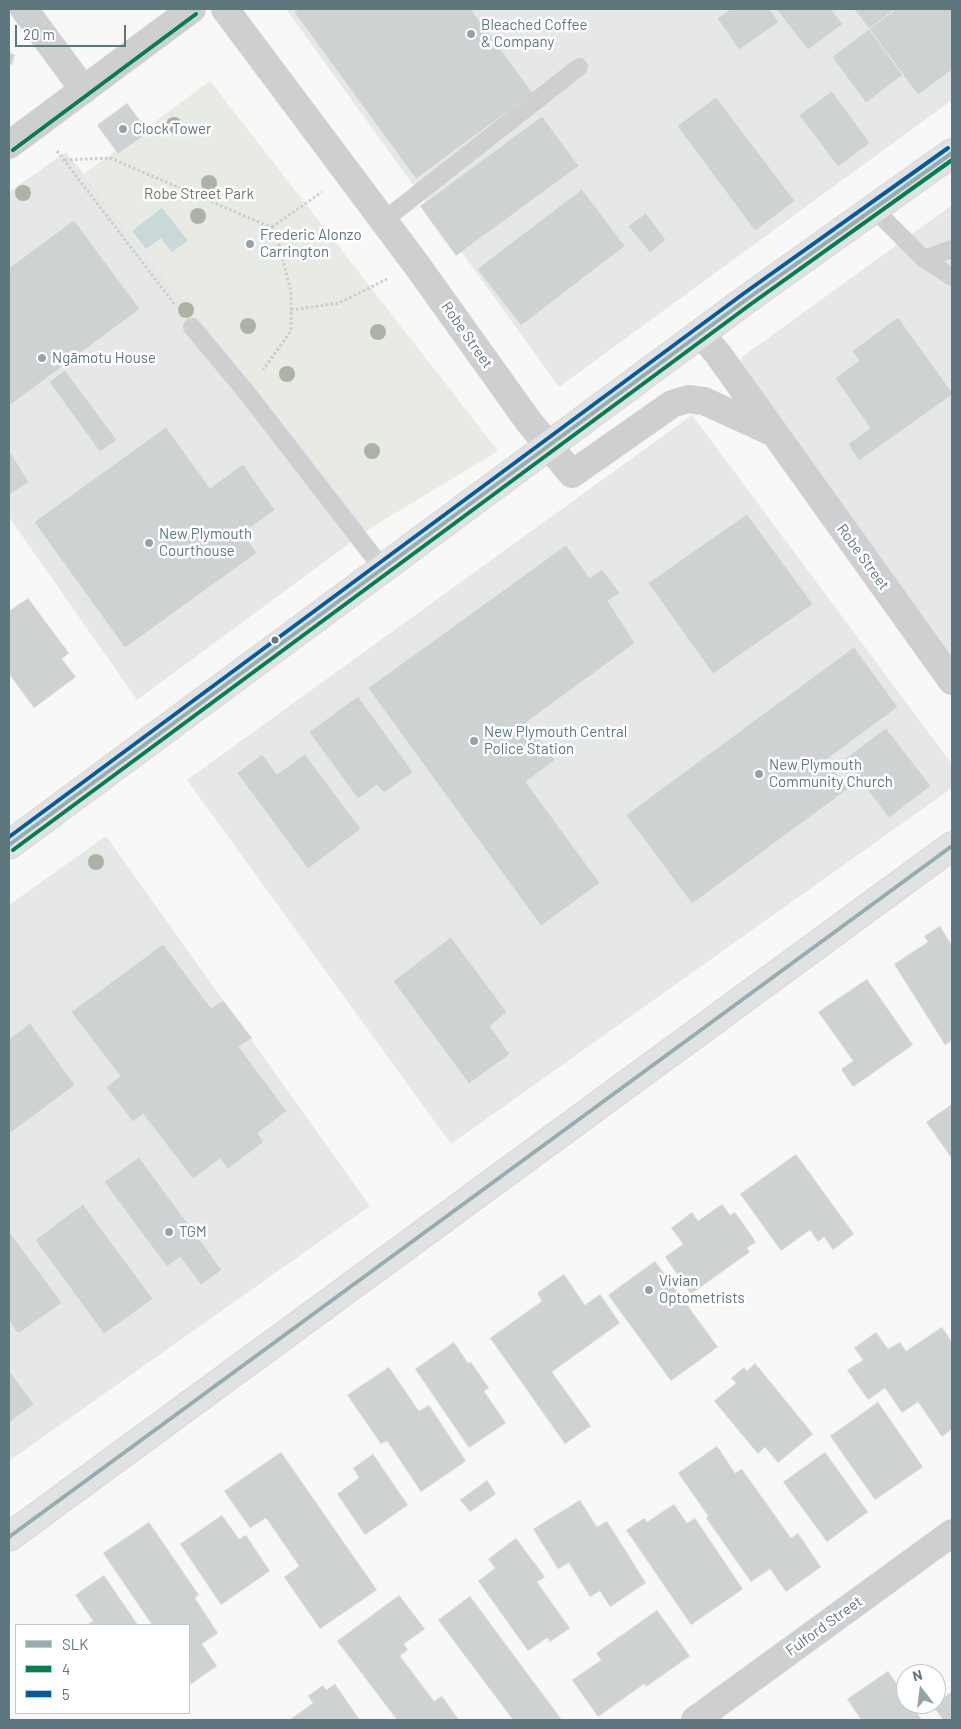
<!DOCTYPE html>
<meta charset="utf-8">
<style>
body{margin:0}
#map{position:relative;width:961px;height:1729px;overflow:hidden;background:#f8f8f7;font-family:Barlow,sans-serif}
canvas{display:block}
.frame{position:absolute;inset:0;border:10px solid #5d777e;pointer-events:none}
.legend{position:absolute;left:15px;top:1624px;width:175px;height:90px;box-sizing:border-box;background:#fff;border:1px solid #bec9cb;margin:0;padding:6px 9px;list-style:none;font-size:15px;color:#5d777e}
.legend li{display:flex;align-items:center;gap:10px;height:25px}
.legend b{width:25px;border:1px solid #bec9cb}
.north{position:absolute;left:896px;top:1664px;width:50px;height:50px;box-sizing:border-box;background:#fff;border:1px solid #bec9cb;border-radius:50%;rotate:345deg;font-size:14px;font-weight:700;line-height:20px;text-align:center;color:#5d777e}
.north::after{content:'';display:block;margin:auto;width:18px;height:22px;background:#93a4a8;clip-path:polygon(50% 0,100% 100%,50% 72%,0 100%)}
.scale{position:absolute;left:15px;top:25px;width:111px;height:22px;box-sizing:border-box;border:2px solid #5d777e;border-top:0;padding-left:6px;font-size:15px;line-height:18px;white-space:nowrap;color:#5d777e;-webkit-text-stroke:4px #fff;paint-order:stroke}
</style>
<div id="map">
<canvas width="961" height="1729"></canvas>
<div class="frame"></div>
<ul class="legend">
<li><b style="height:6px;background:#96acb1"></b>SLK</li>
<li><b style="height:6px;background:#017e52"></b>4</li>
<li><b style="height:6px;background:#005ba3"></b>5</li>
</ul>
<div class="north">N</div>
<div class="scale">20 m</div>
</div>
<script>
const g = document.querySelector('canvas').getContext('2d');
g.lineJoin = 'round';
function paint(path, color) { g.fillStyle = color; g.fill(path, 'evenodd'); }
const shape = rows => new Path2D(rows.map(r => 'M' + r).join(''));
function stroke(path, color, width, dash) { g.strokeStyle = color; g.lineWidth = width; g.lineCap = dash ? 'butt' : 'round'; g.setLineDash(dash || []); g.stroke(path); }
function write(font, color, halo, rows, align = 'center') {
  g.font = font + ' Barlow,sans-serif'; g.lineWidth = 5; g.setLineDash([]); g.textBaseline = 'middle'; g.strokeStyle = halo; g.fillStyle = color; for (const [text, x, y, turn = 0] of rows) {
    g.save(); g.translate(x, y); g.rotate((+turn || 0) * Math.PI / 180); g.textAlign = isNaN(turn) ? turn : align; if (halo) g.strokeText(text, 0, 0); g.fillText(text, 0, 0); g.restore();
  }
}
paint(shape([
 [286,9,952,9,952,100,559,387],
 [66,152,369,529,137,700,9,517,9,192],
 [952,205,952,685,731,386,742,357],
 [692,415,952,764,952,788,451,1144,187,780],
 [106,836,370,1206,9,1461,9,905]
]), '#e6e8e7');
paint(shape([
 [210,81,498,451,369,529,84,174]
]), '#e8eae4');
paint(shape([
 [162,208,188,241,172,252,161,238,146,249,132,231]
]), '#cbd8d8');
const building = shape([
 [298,9,471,9,533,93,416,179,294,12,298,9],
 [731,9,770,9,779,22,739,50,717,18,731,9],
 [776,9,831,9,843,24,808,50,776,9],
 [854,9,896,9,869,29,854,9],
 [896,9,952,9,952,70,918,95,869,29,896,9],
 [869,29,903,75,866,103,832,57,869,29],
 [9,52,15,55,12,65,9,65,9,52],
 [832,91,870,143,838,167,799,115,832,91],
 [716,97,795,201,755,231,677,126,716,97],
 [127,103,149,132,118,154,97,125,127,103],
 [542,116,579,166,456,256,420,206,542,116],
 [582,189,625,246,521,326,477,269,582,189],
 [646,213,666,240,650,253,628,226,646,213],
 [74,220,140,309,9,406,9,268,74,220],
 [898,317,952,392,952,395,859,461,848,444,870,428,835,378,859,361,852,351,898,317],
 [65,370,117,440,100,452,49,382,65,370],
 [166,427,210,488,243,464,275,510,243,533,257,553,125,648,34,522,166,427],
 [9,450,29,482,9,495,9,450],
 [747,514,813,604,713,674,648,583,747,514],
 [566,545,590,578,602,569,620,593,608,601,635,643,527,722,555,760,526,782,600,883,541,926,368,688,566,545],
 [28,598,69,653,62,659,76,677,34,708,9,674,9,611,28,598],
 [854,647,898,707,826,760,848,789,692,904,626,815,854,647],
 [358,696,413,772,384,793,377,785,358,799,309,732,358,696],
 [886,728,931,786,889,818,844,759,886,728],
 [262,754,277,774,305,754,361,829,308,869,237,773,262,754],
 [940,926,952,945,952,1041,945,1045,894,964,928,942,924,936,940,926],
 [451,937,507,1012,490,1026,510,1054,469,1084,393,981,451,937],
 [163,944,211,1008,223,1000,252,1038,239,1047,287,1111,258,1133,264,1142,228,1169,220,1159,193,1179,143,1114,133,1122,106,1087,120,1076,71,1012,163,944],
 [867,979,913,1045,853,1087,841,1069,853,1061,818,1012,867,979],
 [30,1023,75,1085,9,1134,9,1039,30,1023],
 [952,1104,952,1159,926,1122,952,1104],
 [796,1154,854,1234,833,1250,824,1237,818,1242,810,1230,781,1251,740,1194,796,1154],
 [139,1157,222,1270,201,1285,180,1257,167,1267,104,1182,139,1157],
 [83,1204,153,1299,104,1334,35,1240,83,1204],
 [722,1204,730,1215,735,1212,756,1242,747,1248,750,1252,691,1294,665,1257,683,1244,671,1228,692,1212,698,1221,722,1204],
 [9,1231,62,1303,18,1334,9,1321,9,1231],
 [655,1261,718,1347,671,1381,608,1295,655,1261],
 [564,1274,585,1305,600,1294,620,1323,552,1372,591,1426,565,1444,490,1338,542,1301,537,1293,564,1274],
 [942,1327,952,1342,952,1429,942,1437,918,1402,902,1413,885,1388,868,1400,847,1370,863,1360,854,1348,876,1332,888,1349,900,1342,906,1351,942,1327],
 [454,1342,468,1363,471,1362,489,1388,484,1391,506,1423,469,1448,415,1369,454,1342],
 [755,1363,813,1434,778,1463,765,1447,758,1454,714,1401,736,1383,731,1378,744,1367,747,1371,755,1363],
 [389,1367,419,1411,429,1405,466,1461,421,1492,387,1441,381,1444,347,1395,389,1367],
 [9,1370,34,1404,9,1423,9,1370],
 [878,1402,923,1467,875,1500,830,1436,878,1402],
 [717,1446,735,1473,742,1469,791,1538,798,1533,821,1567,786,1592,770,1569,751,1582,706,1518,708,1516,678,1473,717,1446],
 [281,1452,377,1590,320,1629,284,1577,299,1566,266,1518,250,1528,224,1491,281,1452],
 [825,1452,868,1512,827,1542,783,1482,825,1452],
 [373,1454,408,1505,365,1535,337,1494,359,1478,353,1468,373,1454],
 [487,1480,496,1494,470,1512,460,1500,487,1480],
 [580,1500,597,1527,607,1521,646,1583,610,1607,600,1591,590,1597,569,1563,558,1569,533,1529,580,1500],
 [674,1504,687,1523,695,1518,743,1589,691,1625,626,1530,644,1518,647,1522,674,1504],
 [222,1515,239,1539,246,1535,270,1571,221,1605,180,1544,222,1515],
 [149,1522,199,1595,195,1598,218,1633,202,1644,217,1666,190,1685,189,1625,162,1625,161,1624,152,1625,103,1553,149,1522],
 [516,1538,545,1577,537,1582,570,1628,550,1642,547,1638,528,1651,478,1581,495,1568,488,1559,516,1538],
 [104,1575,138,1625,86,1625,93,1621,75,1595,104,1575],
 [399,1595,425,1629,404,1644,408,1650,400,1656,434,1701,442,1696,459,1720,397,1720,337,1641,399,1595],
 [470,1596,562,1720,513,1720,438,1620,470,1596],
 [657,1610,690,1656,646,1687,644,1684,598,1717,572,1680,601,1660,596,1653,657,1610],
 [888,1671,906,1697,906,1704,911,1704,922,1720,861,1720,847,1699,888,1671],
 [335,1684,360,1720,289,1720,313,1703,308,1696,323,1685,326,1690,335,1684],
 [952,1691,952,1720,943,1720,932,1705,936,1704,952,1691]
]);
paint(building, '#cfd2d2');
stroke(building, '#e8e8e6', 1);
const primary = shape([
 [9,845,747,299,952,153],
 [9,1537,952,846]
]);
stroke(primary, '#d5d6d6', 30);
stroke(shape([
 [57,151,175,305],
 [65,160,110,158,275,229,291,292,291,331,263,370],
 [272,227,322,192],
 [291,310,339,303,387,279]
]), '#cbcdcc', 3, [2.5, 2.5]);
stroke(shape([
 [875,210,924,259,952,277],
 [383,221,579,67],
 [924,259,952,249],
 [192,327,247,393,383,569]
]), '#cecfd0', 18);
stroke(shape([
 [24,9,84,90],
 [225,9,416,264,529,422,572,474,672,404,688,399,704,401,774,433],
 [701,334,718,354,952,681],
 [695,1720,952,1533]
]), '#cecfd0', 28);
stroke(shape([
 [9,145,192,9]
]), '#cecfd0', 28);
stroke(primary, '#e1e2e2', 28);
stroke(shape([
 [9,845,747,299,952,153],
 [9,1537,952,846]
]), '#96acb1', 4);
stroke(shape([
 [13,150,196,14],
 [13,850,751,304,952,160]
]), '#017e52', 4);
stroke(shape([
 [9,837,743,294,948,148]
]), '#005ba3', 4);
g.fillStyle = '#aab3a4';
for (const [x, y] of [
 [174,125],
 [209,183],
 [23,193],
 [198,216],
 [186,310],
 [248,326],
 [378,332],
 [287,374],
 [372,451],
 [96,862]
]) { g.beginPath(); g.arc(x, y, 8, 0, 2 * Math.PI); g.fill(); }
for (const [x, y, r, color] of [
 [471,34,5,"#93a4a8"],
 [123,129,5,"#93a4a8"],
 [250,244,5,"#93a4a8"],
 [42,358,5,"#93a4a8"],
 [149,543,5,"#93a4a8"],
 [275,640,4.5,"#5d777e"],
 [474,741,5,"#93a4a8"],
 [759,774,5,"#93a4a8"],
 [169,1232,5,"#93a4a8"],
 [649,1290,5,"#93a4a8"]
]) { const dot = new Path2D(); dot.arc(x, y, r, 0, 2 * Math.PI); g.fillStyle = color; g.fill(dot); stroke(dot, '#fff', 2); }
write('15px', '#5d777e', '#fff', [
 ["Bleached Coffee",481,25],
 ["& Company",481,42],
 ["Clock Tower",133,129],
 ["Frederic Alonzo",260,235],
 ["Carrington",260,252],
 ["Ngāmotu House",52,358],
 ["New Plymouth",159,534],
 ["Courthouse",159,551],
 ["New Plymouth Central",484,732],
 ["Police Station",484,749],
 ["New Plymouth",769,765],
 ["Community Church",769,782],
 ["TGM",179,1232],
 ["Vivian",659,1281],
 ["Optometrists",659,1298]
], 'left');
write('15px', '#6b7b60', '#fff', [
 ["Robe Street Park",199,194]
]);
write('15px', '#5d777e', '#fff', [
 ["Robe Street",467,335,55],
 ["Robe Street",863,557,54],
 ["Fulford Street",824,1626,-36]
]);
</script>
